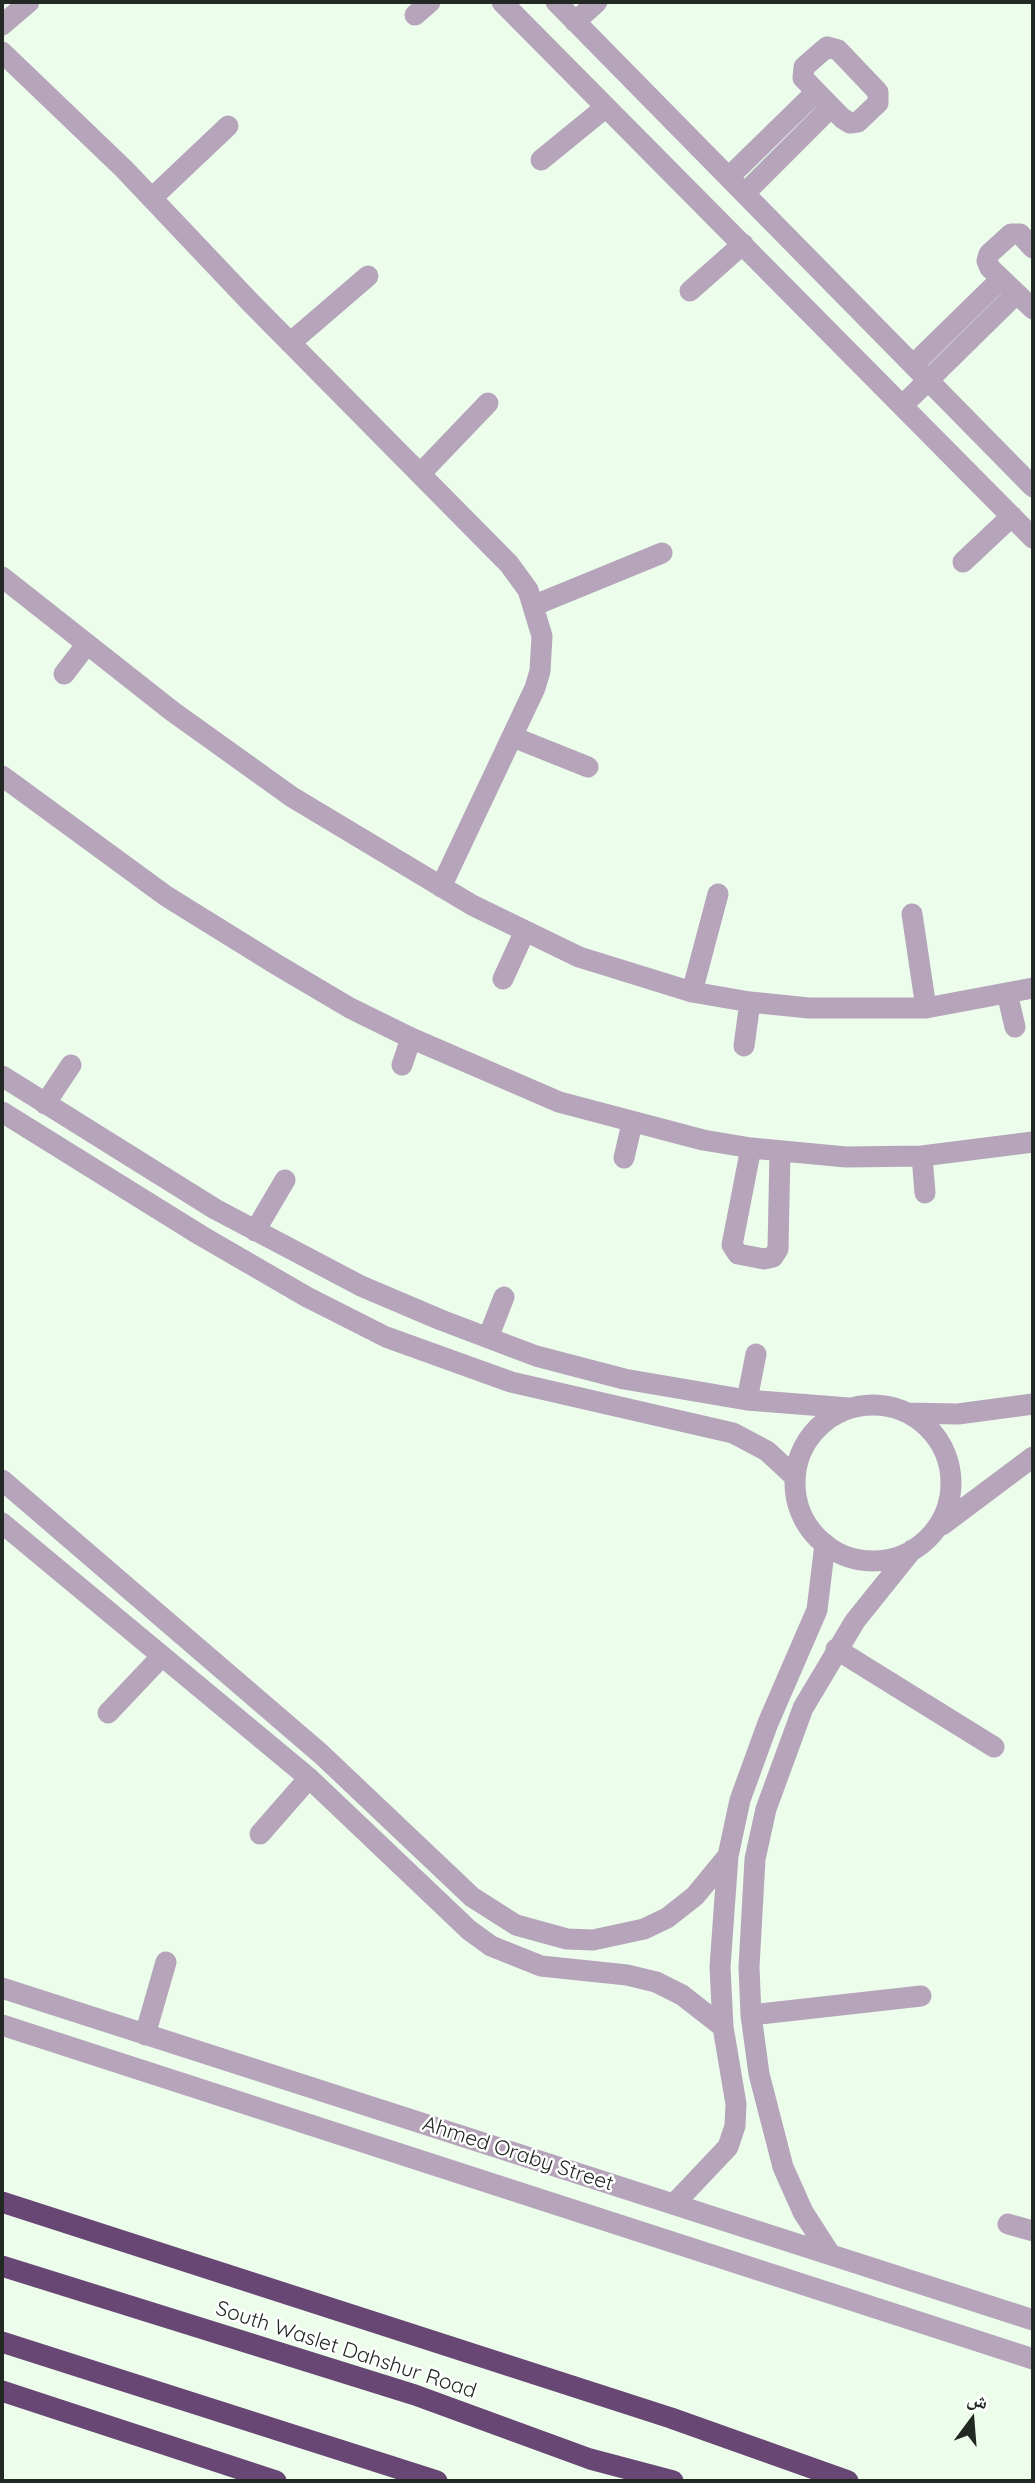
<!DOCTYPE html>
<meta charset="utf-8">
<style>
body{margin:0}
#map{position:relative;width:1035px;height:2483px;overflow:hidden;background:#ecfdec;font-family:Quicksand,"Noto Naskh Arabic",sans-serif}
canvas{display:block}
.frame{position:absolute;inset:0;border:4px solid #222822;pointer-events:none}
.north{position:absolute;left:937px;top:2385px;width:70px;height:70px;-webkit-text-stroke:5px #fff;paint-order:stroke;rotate:16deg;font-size:19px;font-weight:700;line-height:28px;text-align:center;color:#222822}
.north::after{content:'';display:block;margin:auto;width:24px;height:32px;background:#222822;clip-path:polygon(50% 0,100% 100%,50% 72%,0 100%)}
</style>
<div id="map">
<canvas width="1035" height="2483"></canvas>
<div class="frame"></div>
<div class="north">ش</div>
</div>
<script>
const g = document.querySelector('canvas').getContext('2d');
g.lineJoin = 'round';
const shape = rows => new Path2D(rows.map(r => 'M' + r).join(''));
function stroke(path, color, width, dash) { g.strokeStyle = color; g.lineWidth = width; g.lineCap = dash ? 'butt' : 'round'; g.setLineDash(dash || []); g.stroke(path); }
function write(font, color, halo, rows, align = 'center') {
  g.font = font + ' Quicksand,sans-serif'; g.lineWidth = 5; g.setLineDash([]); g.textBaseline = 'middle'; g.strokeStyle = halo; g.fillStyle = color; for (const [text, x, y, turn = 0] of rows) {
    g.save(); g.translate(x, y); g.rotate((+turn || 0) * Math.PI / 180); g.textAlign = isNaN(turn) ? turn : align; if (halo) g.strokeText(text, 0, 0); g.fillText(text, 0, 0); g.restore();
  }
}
stroke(shape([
 [502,2,1033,538],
 [556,2,1033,487],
 [415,15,430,2],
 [575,22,597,2],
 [2,25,29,2],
 [827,47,838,50,878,92,878,103,858,122,850,123,842,118,803,78,804,67,827,47],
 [2,52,124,169,251,303,509,564,528,590,542,636,540,671,535,688,441,887],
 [541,160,606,107],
 [729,177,816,92],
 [745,193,831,107],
 [152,198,228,126],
 [1033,248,1020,234,1011,234,989,254,987,261,990,268,1033,309],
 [690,291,743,244],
 [290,343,368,276],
 [914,364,1001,279],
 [903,405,1016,294],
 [420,474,488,403],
 [963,562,1012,516],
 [2,577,172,711,292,797,472,905,579,957,692,992,750,1002,809,1008,926,1008,1033,988],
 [535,605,662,553],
 [64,674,87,644],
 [513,737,588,767],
 [2,776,166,896,274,963,350,1008,411,1038,559,1102,703,1140,751,1148,846,1157,922,1156,1033,1142],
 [912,914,926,1008],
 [503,979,524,933],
 [692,992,718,894],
 [1007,993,1015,1027],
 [744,1046,750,1002],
 [402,1065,411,1038],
 [2,1076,215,1209,361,1286,441,1320,536,1356,624,1379,747,1400,849,1408],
 [45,1104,71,1065],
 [2,1112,200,1235,307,1297,386,1337,511,1382,733,1433,767,1451,795,1477],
 [751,1148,732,1245,738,1254,764,1259,773,1257,778,1249,780,1151],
 [922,1156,925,1193],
 [624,1158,632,1123],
 [255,1231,285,1180],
 [488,1338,504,1297],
 [747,1400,756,1354],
 '795 1483a78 78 0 1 1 156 0a78 78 0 1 1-156 0Z',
 [908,1413,958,1414,1033,1404],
 [2,1480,321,1754,472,1897,516,1925,567,1939,593,1940,644,1929,667,1918,695,1896,728,1856],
 [2,1523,309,1778,469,1930,491,1946,541,1966,627,1975,656,1982,682,1995,723,2027],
 [942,1525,1033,1457],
 [836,1649,994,1747],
 [108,1713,162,1656],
 [260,1834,309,1778],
 [2,1988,1033,2320],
 [751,2015,921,1996],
 [2,2025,1033,2359],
 [145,2035,166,1962],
 [674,2204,728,2147,735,2126,736,2104,723,2027,720,1967,728,1856,740,1800,768,1723,817,1610,825,1544],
 [1008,2224,1033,2231],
 [830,2254,803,2212,783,2167,759,2074,751,2015,749,1967,755,1859,766,1809,803,1708,855,1621,912,1550]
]), '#b5a4ba', 21);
stroke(shape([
 [2,2202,671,2418,848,2481],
 [2,2266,415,2395,590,2459,673,2481],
 [2,2342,437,2481],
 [2,2391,276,2481]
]), '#694774', 21);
write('21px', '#222822', '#fff', [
 ["Ahmed Oraby Street",518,2154,18],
 ["South Waslet Dahshur Road",346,2350,18]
]);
</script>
